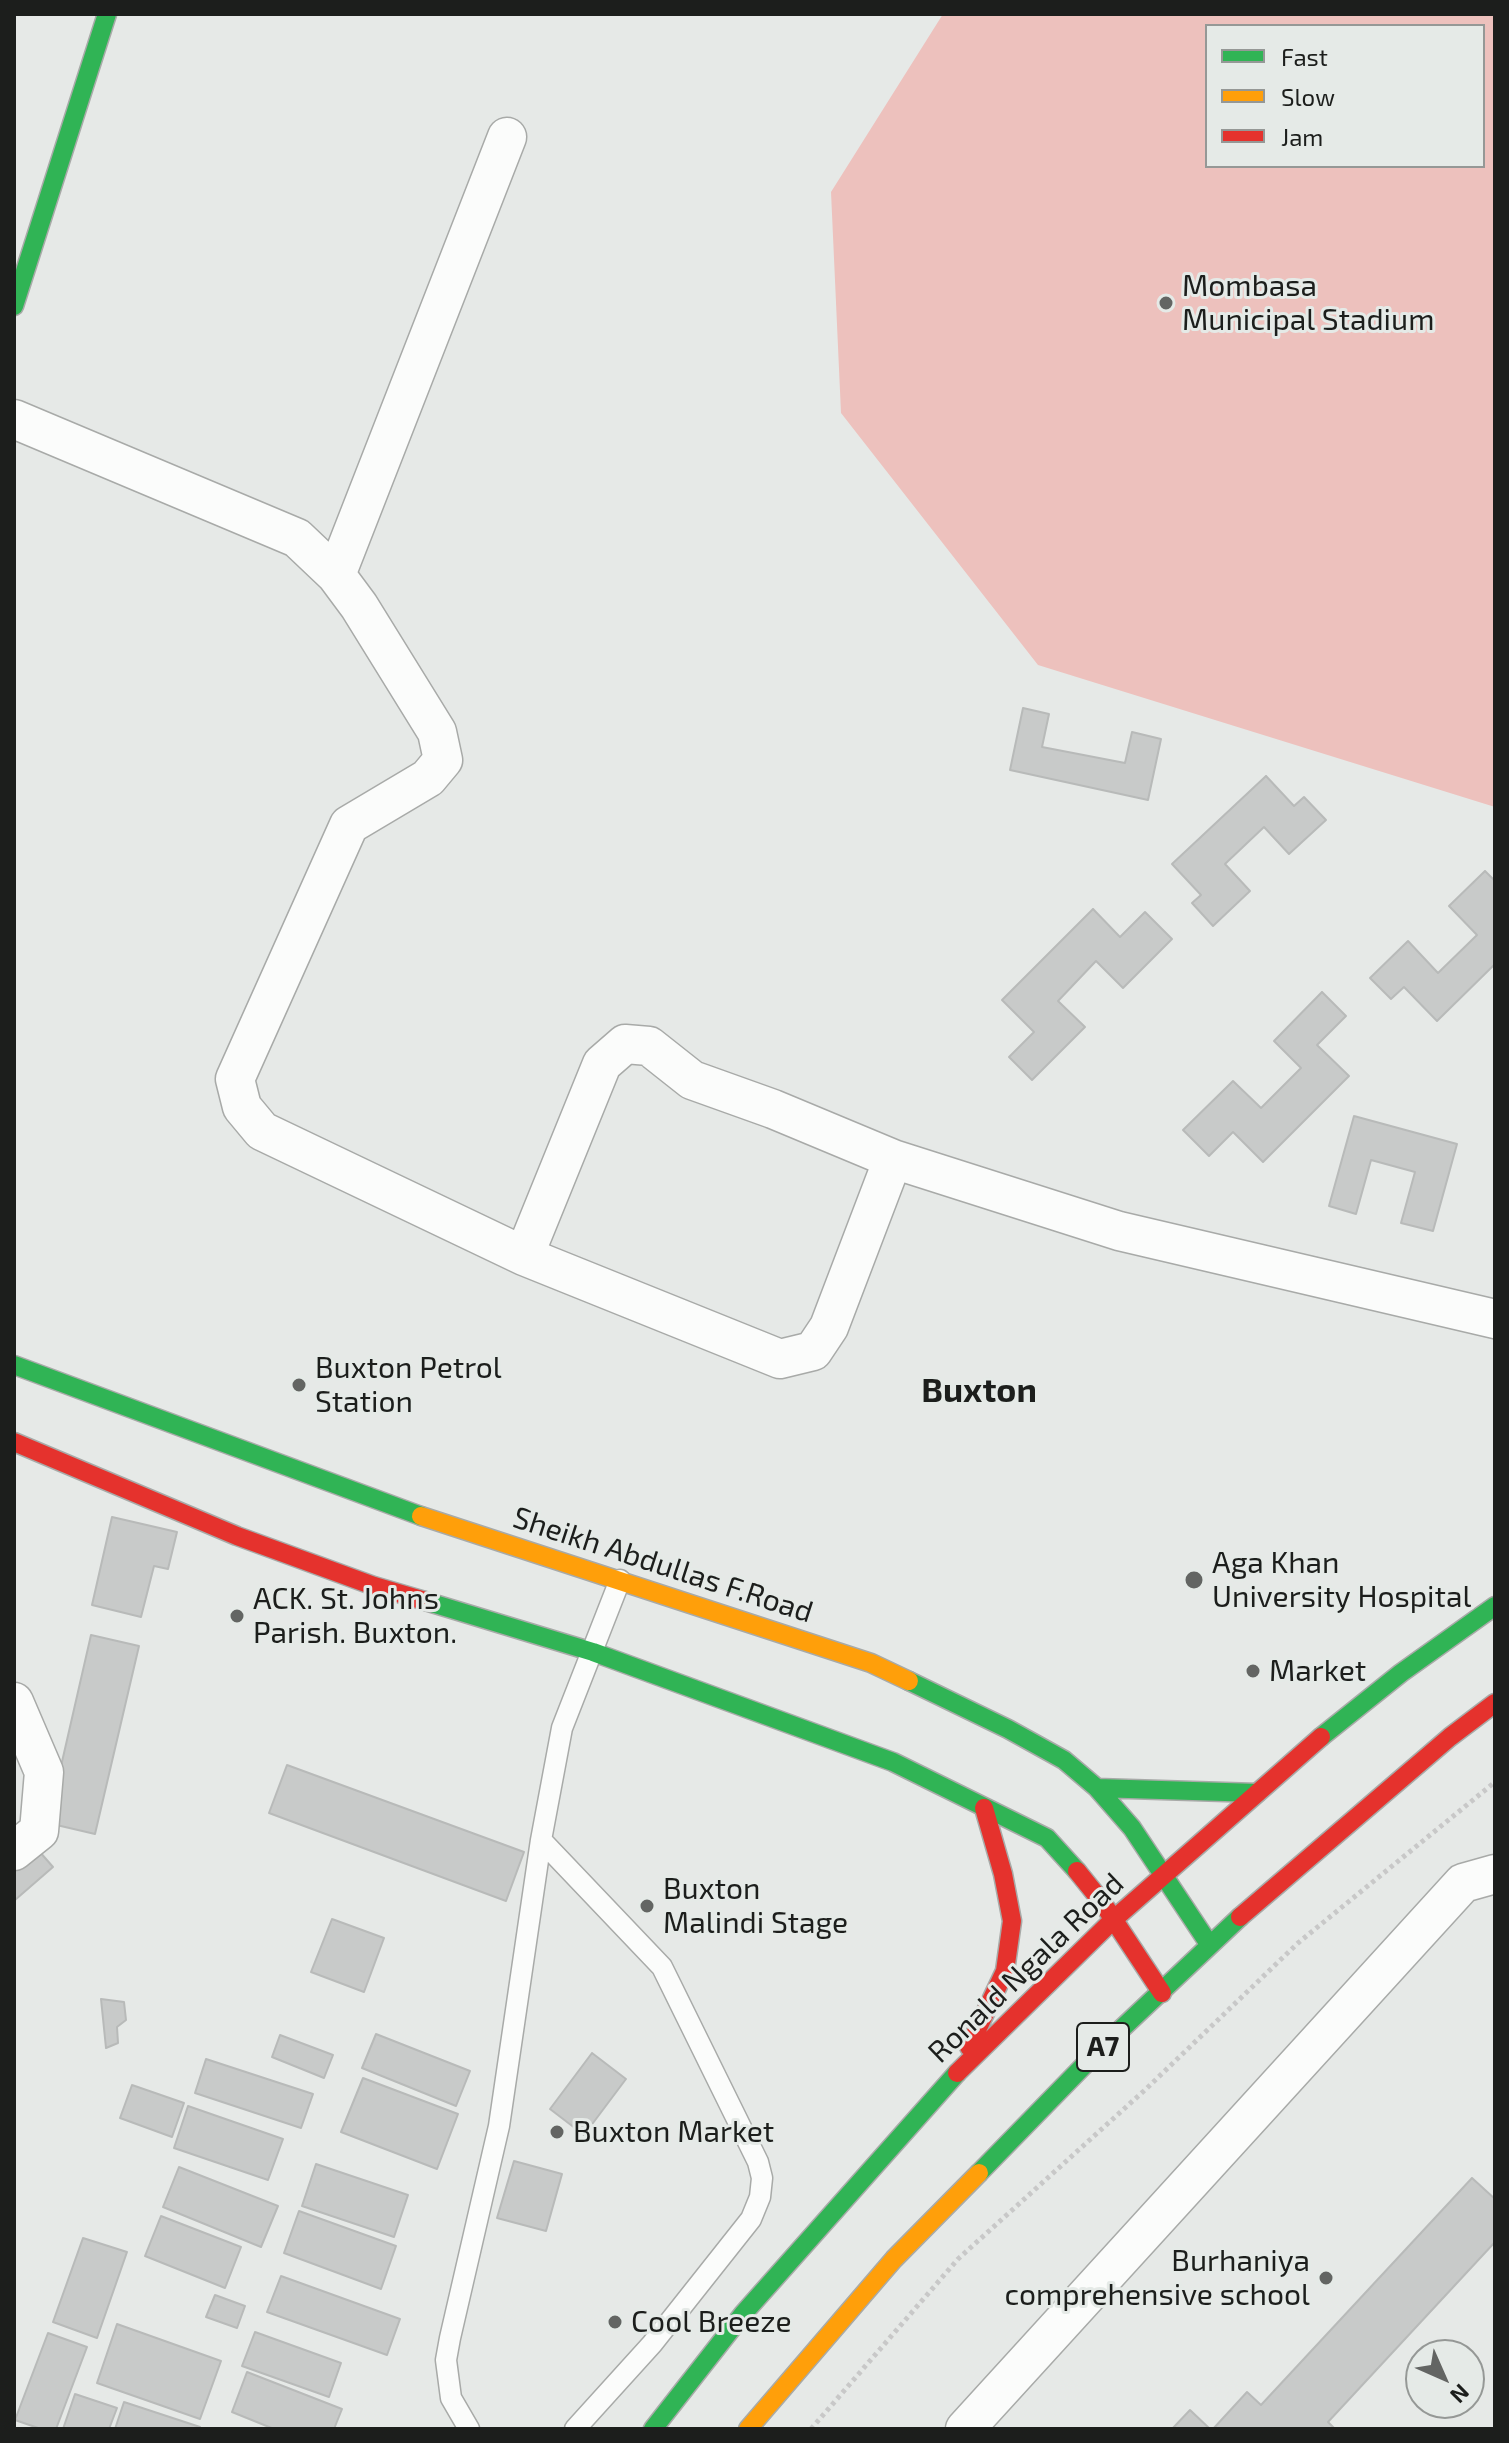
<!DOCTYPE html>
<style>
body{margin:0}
#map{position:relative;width:1509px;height:2443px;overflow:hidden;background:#e6e9e7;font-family:"Exo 2",sans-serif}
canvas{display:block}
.frame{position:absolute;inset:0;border:16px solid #1c1e1c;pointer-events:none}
.legend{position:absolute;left:1205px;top:24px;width:280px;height:144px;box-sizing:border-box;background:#e5eae7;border:2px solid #959896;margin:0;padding:10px 14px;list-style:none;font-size:24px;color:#1c1e1c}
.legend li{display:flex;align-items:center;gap:16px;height:40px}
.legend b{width:40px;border:2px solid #959896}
.north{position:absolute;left:1405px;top:2339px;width:80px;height:80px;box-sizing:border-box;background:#e5eae7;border:2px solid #959896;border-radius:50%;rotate:135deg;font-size:22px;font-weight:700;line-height:32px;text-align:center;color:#1c1e1c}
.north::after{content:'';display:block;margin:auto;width:28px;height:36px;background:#636563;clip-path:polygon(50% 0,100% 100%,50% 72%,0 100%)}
</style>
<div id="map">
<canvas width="1509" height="2443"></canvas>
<div class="frame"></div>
<ul class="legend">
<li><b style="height:10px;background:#30b455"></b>Fast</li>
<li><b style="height:10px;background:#ff9f0a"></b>Slow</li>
<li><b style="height:10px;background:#e5322d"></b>Jam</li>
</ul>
<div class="north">N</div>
</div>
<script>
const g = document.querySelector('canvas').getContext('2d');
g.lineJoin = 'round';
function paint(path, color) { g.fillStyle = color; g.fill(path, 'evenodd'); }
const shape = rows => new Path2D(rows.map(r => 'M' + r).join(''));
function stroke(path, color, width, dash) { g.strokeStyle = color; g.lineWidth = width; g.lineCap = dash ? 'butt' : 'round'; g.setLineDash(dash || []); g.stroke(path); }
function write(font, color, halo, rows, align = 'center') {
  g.font = font + ' "Exo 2",sans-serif'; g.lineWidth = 6; g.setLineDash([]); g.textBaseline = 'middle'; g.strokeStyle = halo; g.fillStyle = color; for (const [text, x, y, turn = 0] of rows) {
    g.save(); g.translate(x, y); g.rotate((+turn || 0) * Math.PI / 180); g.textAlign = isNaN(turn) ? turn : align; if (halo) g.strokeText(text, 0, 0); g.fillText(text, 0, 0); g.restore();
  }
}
paint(shape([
 [943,14,1495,14,1495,807,1038,665,841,413,831,192],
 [1483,26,1483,166,1207,166,1207,26]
]), '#edc1bd');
const building = shape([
 [1023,708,1049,714,1042,747,1125,763,1132,732,1161,739,1148,800,1010,770,1023,708],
 [1266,776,1294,806,1304,797,1326,820,1289,854,1264,827,1225,864,1250,891,1213,926,1192,903,1201,895,1172,864,1266,776],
 [1485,871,1495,881,1495,964,1437,1021,1404,987,1391,999,1370,978,1408,941,1438,973,1477,935,1449,906,1485,871],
 [1093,909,1120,937,1145,912,1172,939,1123,988,1096,961,1058,1001,1085,1027,1032,1080,1009,1057,1034,1032,1002,1000,1093,909],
 [1322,992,1346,1016,1317,1045,1349,1076,1263,1162,1233,1132,1209,1156,1183,1130,1233,1081,1261,1108,1301,1068,1274,1041,1322,992],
 [1354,1116,1457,1144,1433,1231,1401,1223,1415,1172,1371,1160,1356,1214,1329,1206,1354,1116],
 [112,1517,177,1532,168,1569,154,1566,141,1617,92,1605,112,1517],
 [91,1635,139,1646,95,1834,48,1823,91,1635],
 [287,1765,524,1852,506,1901,269,1813,287,1765],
 [32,1843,53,1867,15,1900,14,1859,32,1843],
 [332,1919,384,1938,364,1992,311,1972,332,1919],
 [101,1999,124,2002,126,2020,117,2027,118,2043,106,2048,101,1999],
 [376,2034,470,2071,456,2106,362,2068,376,2034],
 [280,2035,333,2055,324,2078,272,2057,280,2035],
 [592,2053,626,2079,584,2135,550,2109,592,2053],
 [206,2059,313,2094,301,2128,195,2093,206,2059],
 [363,2078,458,2114,437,2169,341,2132,363,2078],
 [132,2085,184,2103,172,2137,120,2118,132,2085],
 [188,2106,283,2139,268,2180,174,2148,188,2106],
 [514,2161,562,2174,546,2231,497,2218,514,2161],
 [316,2164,408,2195,394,2237,302,2206,316,2164],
 [179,2167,278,2206,261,2247,163,2207,179,2167],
 [1472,2178,1495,2199,1495,2242,1328,2422,1335,2429,1213,2429,1247,2392,1261,2405,1472,2178],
 [299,2211,396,2246,381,2289,284,2253,299,2211],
 [161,2216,241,2247,225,2288,145,2256,161,2216],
 [83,2238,127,2252,97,2338,53,2322,83,2238],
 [281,2276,400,2319,387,2355,267,2312,281,2276],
 [215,2295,245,2306,237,2328,206,2317,215,2295],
 [117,2324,221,2361,200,2419,97,2383,117,2324],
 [255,2332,341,2363,329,2397,242,2366,255,2332],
 [48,2333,87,2347,56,2429,41,2429,15,2420,48,2333],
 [247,2372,342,2409,334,2429,274,2429,232,2412,247,2372],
 [75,2394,117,2408,109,2429,63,2429,75,2394],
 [124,2402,200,2427,199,2429,115,2429,124,2402],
 [1190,2410,1210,2429,1172,2429,1190,2410]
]);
paint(building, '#c8cac9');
stroke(building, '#b8bab9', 2);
const lane = shape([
 [541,1840,662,1967,758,2162,762,2178,760,2197,751,2219,652,2344,575,2429],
 [469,2429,451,2398,446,2360,450,2338,499,2126,541,1840,562,1728,620,1580]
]);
const street = shape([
 [14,419,297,538,336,575,359,606,437,732,443,760,428,778,349,825,235,1079,242,1107,262,1131,524,1256,780,1359,813,1351,829,1327,893,1159,1119,1231,1495,1319],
 [336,575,507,137],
 [524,1256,602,1064,625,1044,649,1046,692,1080,773,1109,893,1159],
 [14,1702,44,1772,39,1831,14,1851],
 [965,2429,1463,1883,1495,1874]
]);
const fast = shape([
 [14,306,107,14],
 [14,1365,421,1516],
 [425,1601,593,1652,893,1762,1047,1838,1077,1871],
 [909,1681,1008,1729,1064,1760,1097,1788,1132,1828,1209,1944],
 [1321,1737,1401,1673,1495,1606],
 [1097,1788,1257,1793],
 [979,2173,1098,2051,1240,1917],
 [653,2429,743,2314,957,2073]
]);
const slow = shape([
 [421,1516,871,1663,909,1681],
 [748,2429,894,2259,979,2173]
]);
const jam = shape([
 [14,1442,237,1536,374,1586,425,1601],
 [1077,1871,1102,1902,1162,1993],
 [1240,1917,1450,1737,1495,1703],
 [969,2047,1005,1971,1012,1921,1003,1874,984,1808],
 [957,2073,1113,1920,1321,1737]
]);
stroke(lane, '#a8aaa8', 23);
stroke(street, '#a8aaa8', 41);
stroke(fast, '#a8aaa8', 21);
stroke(slow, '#a8aaa8', 21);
stroke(jam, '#a8aaa8', 21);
stroke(shape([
 [811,2429,958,2259,1146,2089,1298,1943,1495,1782]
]), '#c8c8c8', 5, [4, 4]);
stroke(lane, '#fbfcfb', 20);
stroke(street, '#fbfcfb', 38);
stroke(fast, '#30b455', 18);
stroke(slow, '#ff9f0a', 18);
stroke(jam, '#e5322d', 18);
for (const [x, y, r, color] of [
 [1166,303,8,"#636563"],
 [299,1385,8,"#636563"],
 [1194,1580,10,"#636563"],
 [237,1616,8,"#636563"],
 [1253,1671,8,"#636563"],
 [647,1906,8,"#636563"],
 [557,2132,8,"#636563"],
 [1326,2278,8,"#636563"],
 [615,2322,8,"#636563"]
]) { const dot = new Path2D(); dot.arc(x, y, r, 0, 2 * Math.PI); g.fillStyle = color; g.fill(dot); stroke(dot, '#e5eae7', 3); }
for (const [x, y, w] of [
 [1103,2047,52]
]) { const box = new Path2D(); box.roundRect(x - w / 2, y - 24, w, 48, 6); g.fillStyle = '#e5eae7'; g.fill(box); stroke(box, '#1c1e1c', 2); }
write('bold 28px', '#1c1e1c', null, [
 ["A7",1103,2047]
]);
write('30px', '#1c1e1c', '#e5eae7', [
 ["Mombasa",1182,286],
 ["Municipal Stadium",1182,320],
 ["Buxton Petrol",315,1368],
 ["Station",315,1402],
 ["Aga Khan",1212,1563],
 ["University Hospital",1212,1597],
 ["ACK. St. Johns",253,1599],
 ["Parish. Buxton.",253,1633],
 ["Market",1269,1671],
 ["Buxton",663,1889],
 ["Malindi Stage",663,1923],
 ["Buxton Market",573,2132],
 ["Burhaniya",1310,2261,"right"],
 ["comprehensive school",1310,2295,"right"],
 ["Cool Breeze",631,2322]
], 'left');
write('30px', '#1c1e1c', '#e5eae7', [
 ["Sheikh Abdullas F.Road",663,1565,18],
 ["Ronald Ngala Road",1026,1968,-44]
]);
write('bold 34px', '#1c1e1c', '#e5eae7', [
 ["Buxton",979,1391]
]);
</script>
